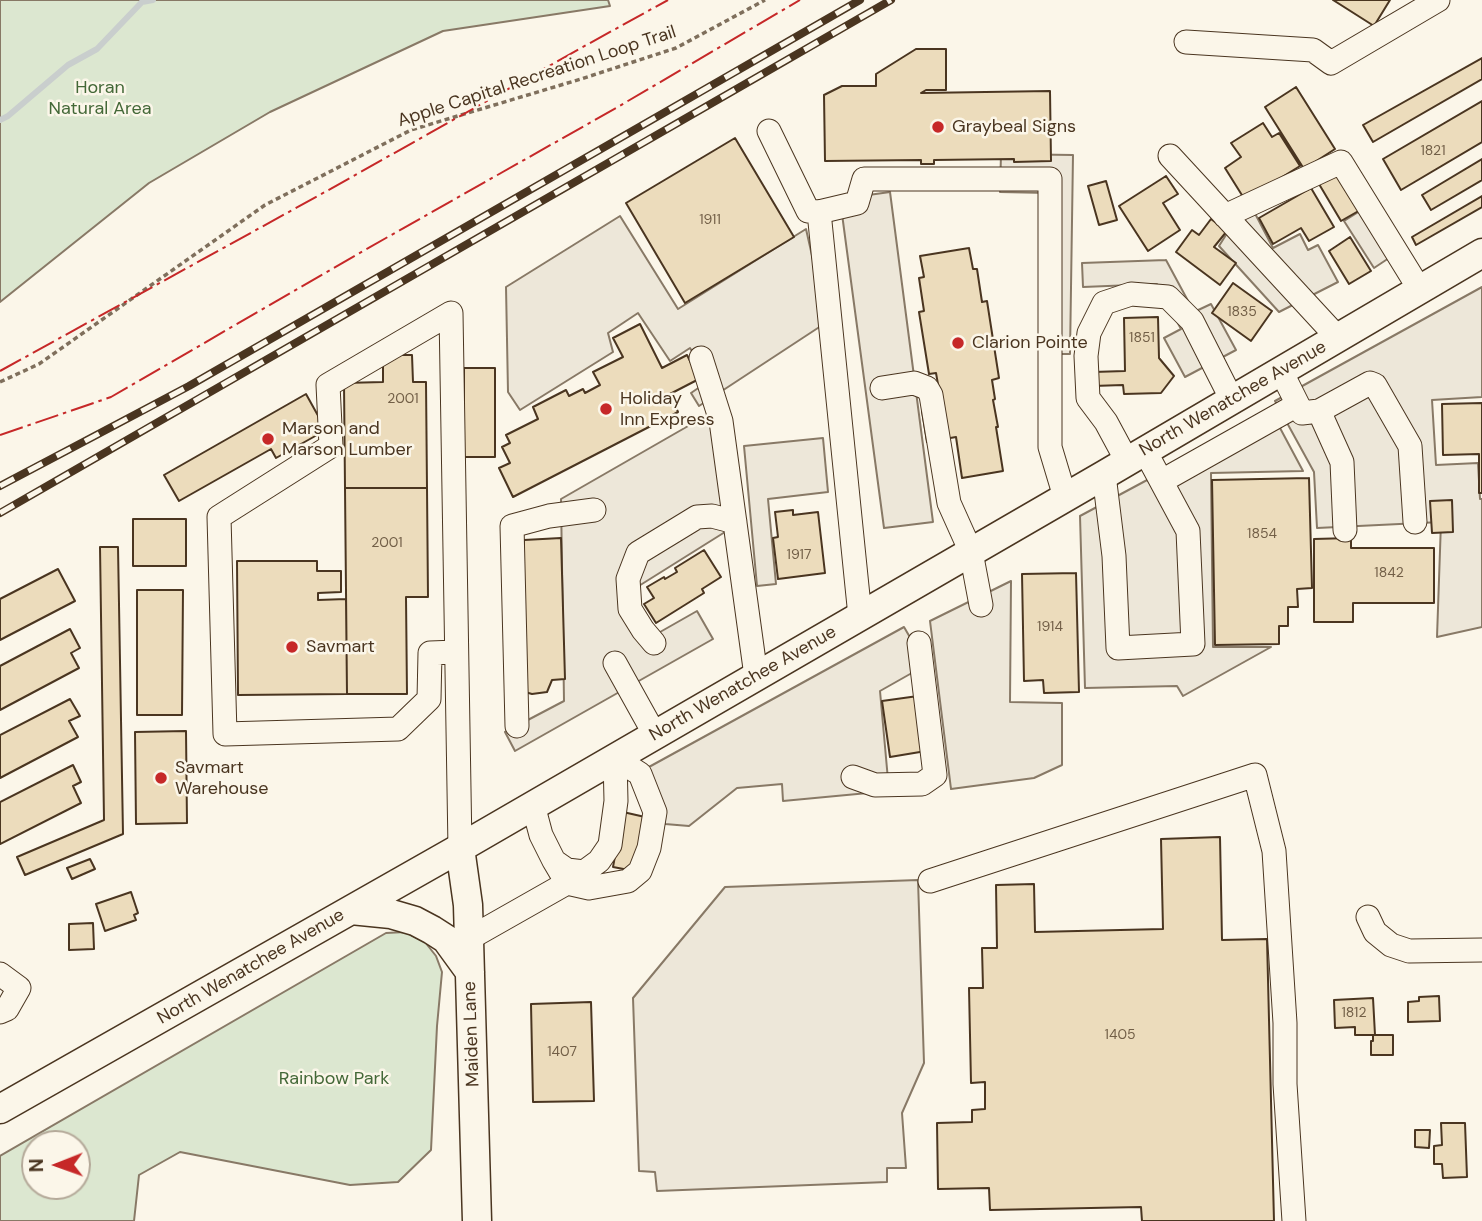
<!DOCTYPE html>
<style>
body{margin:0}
#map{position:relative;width:1482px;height:1221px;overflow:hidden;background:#fbf6e9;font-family:"DM Sans",sans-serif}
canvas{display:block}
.north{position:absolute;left:21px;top:1130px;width:70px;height:70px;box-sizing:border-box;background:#fbf6e9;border:2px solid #b4a999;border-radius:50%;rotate:269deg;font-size:19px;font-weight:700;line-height:28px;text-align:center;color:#4a3520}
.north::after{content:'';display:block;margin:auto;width:24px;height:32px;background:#c62828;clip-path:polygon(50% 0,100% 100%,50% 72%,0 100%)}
</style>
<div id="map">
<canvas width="1482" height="1221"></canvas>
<div class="north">N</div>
</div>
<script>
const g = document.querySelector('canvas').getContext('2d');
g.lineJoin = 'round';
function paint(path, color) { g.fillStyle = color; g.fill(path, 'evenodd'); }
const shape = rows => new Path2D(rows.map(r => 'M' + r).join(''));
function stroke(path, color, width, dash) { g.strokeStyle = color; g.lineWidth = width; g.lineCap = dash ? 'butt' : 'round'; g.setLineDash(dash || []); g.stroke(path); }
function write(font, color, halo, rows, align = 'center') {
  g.font = font + ' "DM Sans",sans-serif'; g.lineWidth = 5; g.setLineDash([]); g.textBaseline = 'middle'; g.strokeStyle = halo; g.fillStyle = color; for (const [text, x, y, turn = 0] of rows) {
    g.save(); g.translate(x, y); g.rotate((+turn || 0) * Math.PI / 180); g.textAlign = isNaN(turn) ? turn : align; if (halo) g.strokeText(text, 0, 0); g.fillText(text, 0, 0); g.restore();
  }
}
const green = shape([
 [0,0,608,0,610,6,443,31,270,112,149,183,0,302,0,0],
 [405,932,425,942,436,956,442,972,437,1026,431,1150,398,1182,350,1185,180,1152,139,1175,134,1221,0,1221,0,1156,386,933,405,932],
 [35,1144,77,1144,77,1186,35,1186,35,1144]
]);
paint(green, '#dce7d0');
stroke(green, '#887966', 2);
const parking = shape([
 [1001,154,1073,155,1070,354,1047,354,1049,193,1000,192,1001,154],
 [890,192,933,522,884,528,840,199,890,192],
 [1248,200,1273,248,1300,234,1308,250,1318,245,1338,282,1279,312,1219,246,1248,200],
 [1360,211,1389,258,1374,268,1344,221,1360,211],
 [620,216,678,309,806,229,827,322,699,406,691,393,710,380,690,348,670,361,638,313,608,333,613,352,520,410,508,392,506,287,620,216],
 [1166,260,1194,312,1211,304,1236,350,1185,377,1164,338,1181,329,1157,284,1083,287,1082,263,1166,260],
 [1482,287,1482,397,1432,400,1436,465,1478,463,1480,499,1482,499,1482,627,1437,637,1441,522,1317,528,1314,472,1275,401,1482,287],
 [716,410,725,532,618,599,646,640,697,611,713,639,515,751,505,732,564,701,561,499,716,410],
 [1272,413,1303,471,1211,473,1213,647,1271,647,1183,696,1177,686,1085,688,1080,516,1272,413],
 [823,438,828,492,768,499,776,584,757,586,744,446,823,438],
 [1011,581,1010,702,1062,703,1062,765,1034,778,951,789,930,621,1011,581],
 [904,627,926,665,880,691,889,791,783,801,782,784,737,788,689,826,665,824,638,773,904,627],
 [918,880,924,1063,902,1113,906,1168,887,1168,887,1182,657,1191,655,1172,639,1171,633,998,725,887,918,880]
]);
paint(parking, '#ede7d9');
stroke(parking, '#887966', 2);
stroke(shape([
 [0,120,8,116,68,65,97,49,142,2,153,0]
]), '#c9cecd', 6);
const building = shape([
 [1333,0,1390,0,1374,26,1333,0],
 [916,49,946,49,946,90,926,90,921,93,1050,91,1051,161,1014,162,1014,159,934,160,934,164,921,164,921,160,825,161,824,95,842,86,876,86,876,74,916,49],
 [1482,58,1482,79,1373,142,1363,125,1482,58],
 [1296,87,1335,149,1304,169,1265,107,1296,87],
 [1482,101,1482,142,1401,190,1383,159,1482,101],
 [1263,123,1272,137,1279,133,1300,166,1245,200,1225,168,1241,157,1231,143,1263,123],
 [735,138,794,237,685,303,626,203,735,138],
 [1482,159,1482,180,1431,210,1422,195,1482,159],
 [1340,171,1362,209,1341,221,1319,184,1340,171],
 [1166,176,1178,194,1163,203,1180,230,1148,251,1119,206,1166,176],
 [1106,181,1117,220,1099,225,1088,186,1106,181],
 [1311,188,1334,227,1309,241,1301,228,1273,244,1259,218,1311,188],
 [1482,196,1482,207,1416,245,1412,237,1482,196],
 [1211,219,1227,231,1214,247,1236,263,1220,285,1176,252,1192,230,1199,235,1211,219],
 [1350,237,1371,271,1349,284,1329,251,1350,237],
 [969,248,973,269,977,269,982,302,987,301,999,378,992,380,995,399,993,400,998,427,996,427,1003,471,962,478,956,437,927,442,922,411,942,407,936,373,929,374,919,312,924,311,919,278,924,277,920,256,969,248],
 [1233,283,1272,311,1251,341,1212,313,1233,283],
 [1158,317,1159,358,1174,376,1161,393,1124,394,1123,385,1093,386,1093,372,1125,371,1124,318,1158,317],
 [640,324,662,368,687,355,699,379,670,394,678,412,513,497,499,468,510,463,502,447,510,443,506,435,538,419,533,407,566,390,569,396,583,389,585,393,600,385,593,372,623,357,613,338,640,324],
 [383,355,412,355,413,382,426,382,427,488,345,488,344,383,383,382,383,355],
 [464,368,495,368,495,457,464,457,464,368],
 [306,394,326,430,276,458,271,449,179,501,164,475,306,394],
 [1482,403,1482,493,1479,493,1479,454,1443,455,1442,404,1482,403],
 [1309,478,1312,588,1297,589,1298,607,1288,607,1288,626,1279,626,1279,644,1215,645,1212,480,1309,478],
 [345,488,427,488,428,597,406,597,407,694,347,694,345,488],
 [1452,500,1453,532,1432,533,1430,501,1452,500],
 [793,510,793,515,818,512,825,573,778,579,773,538,778,537,775,512,793,510],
 [133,519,186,519,186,566,133,566,133,519],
 [561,538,565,679,552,680,547,692,532,694,525,692,517,548,524,547,524,540,561,538],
 [1351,538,1351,548,1434,548,1434,603,1353,603,1353,622,1314,622,1314,539,1351,538],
 [100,547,118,547,123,834,25,875,17,857,104,820,100,547],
 [704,550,721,577,702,589,704,593,656,623,644,604,654,598,647,587,664,577,665,579,677,572,675,568,704,550],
 [237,561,317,561,317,571,341,571,341,592,318,593,318,600,346,599,347,694,238,695,237,561],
 [58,569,75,601,0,640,0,599,58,569],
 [1076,573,1079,692,1044,693,1043,680,1024,681,1022,574,1076,573],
 [137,590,183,590,182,715,137,715,137,590],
 [70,629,80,648,71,653,79,668,0,710,0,666,70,629],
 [918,696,926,751,890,757,882,701,918,696],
 [70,699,80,716,69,721,78,737,0,778,0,735,70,699],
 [186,731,187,823,136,824,135,732,186,731],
 [73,765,81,782,73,786,81,803,0,844,0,802,73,765],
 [623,812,645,817,634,871,613,867,623,812],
 [1220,837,1222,940,1267,939,1274,1221,1142,1221,1141,1207,990,1210,989,1188,938,1189,937,1123,972,1122,972,1110,985,1109,985,1082,971,1083,969,988,983,988,982,948,997,948,996,885,1034,884,1035,932,1163,929,1161,839,1220,837],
 [90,859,95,869,72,879,67,868,90,859],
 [131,892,138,913,134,915,136,920,105,931,96,904,131,892],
 [93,923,94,949,69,950,69,924,93,923],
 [1439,996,1440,1021,1408,1022,1408,1002,1419,1001,1419,997,1439,996],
 [1373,998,1375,1035,1355,1035,1355,1027,1335,1028,1334,1000,1373,998],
 [591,1002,594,1101,533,1102,531,1004,591,1002],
 [1373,1035,1393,1035,1393,1055,1371,1055,1371,1041,1373,1041,1373,1035],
 [1441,1123,1465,1123,1467,1177,1443,1178,1442,1164,1434,1164,1434,1146,1442,1145,1441,1123],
 [1415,1130,1430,1130,1429,1148,1415,1147,1415,1130]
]);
paint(building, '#ecdcbc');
stroke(building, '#4a3520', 2);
const minor = shape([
 [1186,42,1313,50,1331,63,1438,0],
 [769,131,808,211,819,212,857,203,864,179,1050,179,1050,447,1065,497],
 [1170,156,1338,338],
 [819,212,860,616],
 [1225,216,1341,162,1420,290],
 [701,358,721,421,756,676],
 [1281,371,1302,413,1319,411,1342,462,1345,530],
 [882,388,914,383,927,388,931,395,949,503,971,552,981,605],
 [1319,411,1370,383,1375,385,1410,446,1415,522],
 [1127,461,1106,422,1088,398,1086,356,1089,333,1104,303,1131,294,1168,297,1192,321,1232,400],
 [1104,475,1114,556,1118,648,1193,644,1188,531,1145,451],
 [1162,481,1297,405],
 [654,643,643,630,630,609,628,579,638,553,697,517,712,516,735,522],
 [456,652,430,653,429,699,398,729,225,734,219,517,331,446,328,385,451,313,460,848],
 [615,663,655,735],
 [517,726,512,526,549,516,594,510],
 [853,777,875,785,922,784,935,775,919,643],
 [533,805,541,835,554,861,567,870,584,872,599,861,610,845,616,801,615,758],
 [554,861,567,883,589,888,628,881,640,871,649,848,655,812,640,774,615,758],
 [930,881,1255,775,1274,851,1285,1023,1285,1084,1294,1221],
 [1368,917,1375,932,1391,945,1409,951,1482,950],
 [470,938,567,883],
 [0,974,19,988,7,1009,0,1012]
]);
const major = shape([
 [460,848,468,905,477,1221],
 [351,910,391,914,415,921,432,930,446,939,470,972],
 [0,1109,460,848,1104,475,1482,253]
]);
stroke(minor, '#4a3520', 25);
stroke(major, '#4a3520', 31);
stroke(shape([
 [0,382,39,364,265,205,411,130,581,79,676,48,765,0]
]), '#7f6f5c', 3.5, [5, 3.5]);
stroke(minor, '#fbf6e9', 23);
stroke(major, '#fbf6e9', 28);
const rail = shape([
 [0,486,189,386,860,0],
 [0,513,891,0]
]);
stroke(rail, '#4a3520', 8);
stroke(rail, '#fbf6e9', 5, [16]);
stroke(shape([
 [0,371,325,192,581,48,668,0],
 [0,435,111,397,363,251,616,108,800,0]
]), '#c62828', 2, [24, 5, 3.5, 5]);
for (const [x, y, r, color] of [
 [938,127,7,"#c62828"],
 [958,343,7,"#c62828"],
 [606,409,7,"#c62828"],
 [268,439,7,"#c62828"],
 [292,647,7,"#c62828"],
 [161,778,7,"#c62828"]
]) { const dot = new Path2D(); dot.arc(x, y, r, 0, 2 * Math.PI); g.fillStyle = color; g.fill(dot); stroke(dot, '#fbf6e9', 2.5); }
write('14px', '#725f47', null, [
 ["1821",1433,151],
 ["1911",710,220],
 ["1835",1242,312],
 ["1851",1142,338],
 ["2001",403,399],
 ["1854",1262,534],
 ["2001",387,543],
 ["1917",799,555],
 ["1842",1389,573],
 ["1914",1050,627],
 ["1812",1354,1013],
 ["1405",1120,1035],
 ["1407",562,1052]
]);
write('18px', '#4a3520', '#fbf6e9', [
 ["Apple Capital Recreation Loop Trail",537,77,-18],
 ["North Wenatchee Avenue",1233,399,-30],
 ["North Wenatchee Avenue",743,684,-30],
 ["North Wenatchee Avenue",251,967,-30],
 ["Maiden Lane",472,1034,-92]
]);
write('18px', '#436837', '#fbf6e9', [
 ["Horan",100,88],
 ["Natural Area",100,109],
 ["Rainbow Park",334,1079]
]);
write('18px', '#4a3520', '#fbf6e9', [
 ["Graybeal Signs",952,127],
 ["Clarion Pointe",972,343],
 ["Holiday",620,399],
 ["Inn Express",620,420],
 ["Marson and",282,429],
 ["Marson Lumber",282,450],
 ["Savmart",306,647],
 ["Savmart",175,768],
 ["Warehouse",175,789]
], 'left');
</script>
